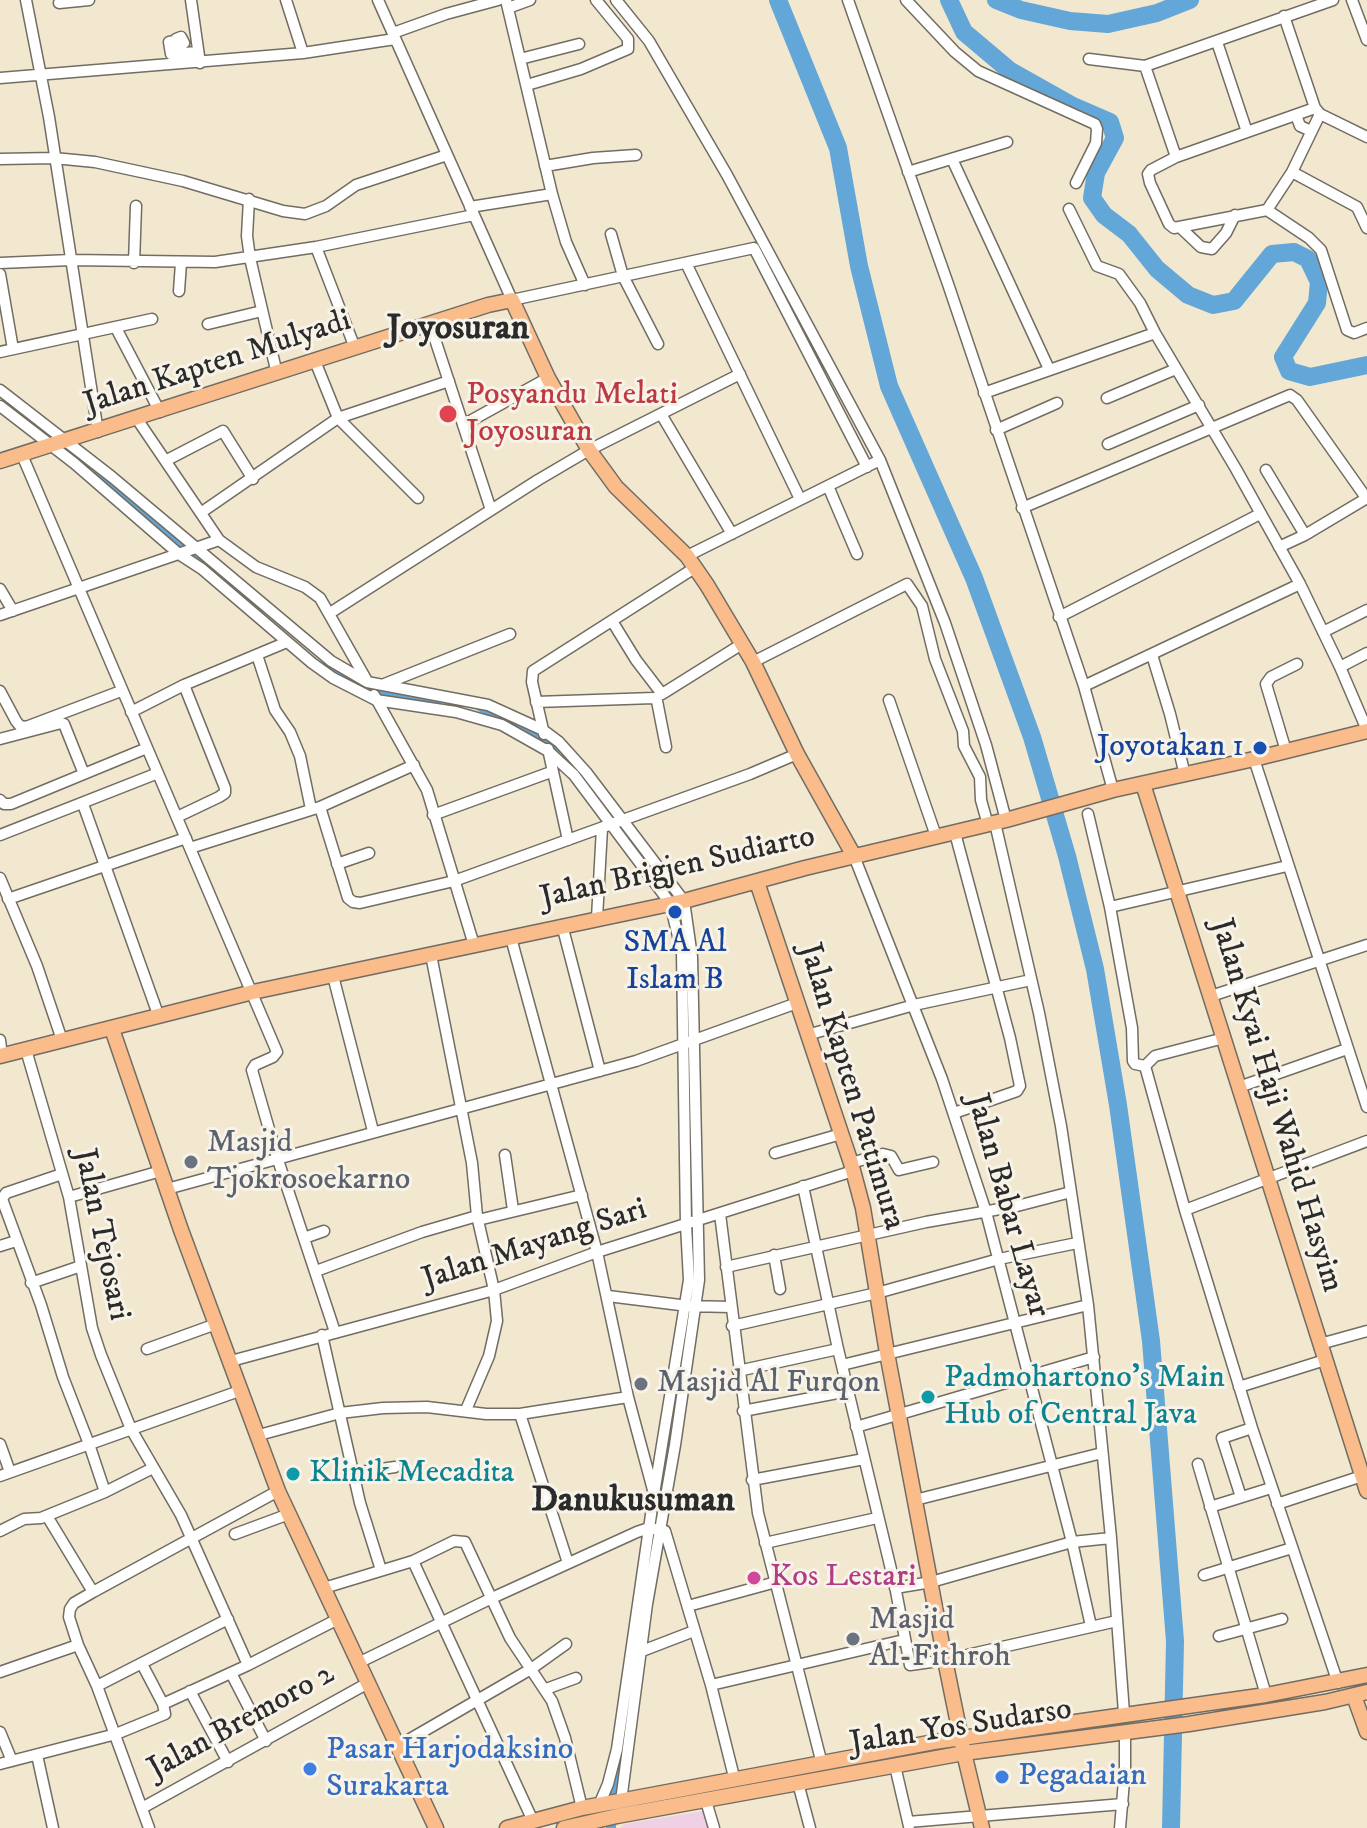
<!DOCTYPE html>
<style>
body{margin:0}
canvas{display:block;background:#f2e7cf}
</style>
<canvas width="1367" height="1828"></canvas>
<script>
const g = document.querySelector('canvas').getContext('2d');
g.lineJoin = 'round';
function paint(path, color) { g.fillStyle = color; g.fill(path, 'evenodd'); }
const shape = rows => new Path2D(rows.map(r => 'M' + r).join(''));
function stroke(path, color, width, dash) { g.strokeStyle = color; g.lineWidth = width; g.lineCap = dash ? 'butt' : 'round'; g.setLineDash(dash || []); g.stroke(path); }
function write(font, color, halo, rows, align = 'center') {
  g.font = font + ' "IM FELL DW Pica",serif'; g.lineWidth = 6; g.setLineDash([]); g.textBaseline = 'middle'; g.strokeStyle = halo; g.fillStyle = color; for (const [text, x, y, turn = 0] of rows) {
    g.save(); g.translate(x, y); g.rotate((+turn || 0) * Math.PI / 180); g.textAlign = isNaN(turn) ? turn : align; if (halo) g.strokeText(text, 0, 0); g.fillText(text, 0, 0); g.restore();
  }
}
paint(shape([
 [704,1811,710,1828,620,1828,625,1824]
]), '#f0d0e5');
stroke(shape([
 [8,402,75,458],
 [97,476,204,566],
 [333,673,371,691,437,700],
 [480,706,541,739,555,751],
 [578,773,612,813],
 [690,1105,691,1220,694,1265],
 [654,1538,679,1388],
 [611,1828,612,1810,621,1771]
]), '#62a7d7', 10);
stroke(shape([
 [778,0,838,148,859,266,889,386,974,578,1032,737,1067,856,1095,969,1118,1105,1151,1341,1175,1641,1171,1828],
 [949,0,964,32,1009,70,1073,106,1110,122,1115,138,1096,173,1092,198,1104,215,1129,234,1157,269,1188,295,1213,305,1234,301,1272,254,1294,252,1308,259,1319,282,1317,303,1283,357,1289,371,1310,377,1367,365],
 [996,0,1021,10,1070,21,1108,24,1157,13,1190,0]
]), '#62a7d7', 18);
const minor = shape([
 [26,0,49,117,98,432],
 [191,0,200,63],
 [286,0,303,53],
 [378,0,512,300,754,248,867,467],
 [616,0,649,41,727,175,880,460,945,623,986,745,1006,820],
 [848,0,948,284,1084,686,1113,790],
 [906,0,955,52,978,71,1095,124,1097,129,1096,143,1076,183],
 [1352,0,1367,40],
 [59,3,89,0],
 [508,8,530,0],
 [1284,16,1315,108,1320,114,1367,137],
 [393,33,446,14,498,0],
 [175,41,169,42,171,54,197,52],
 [1217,42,1247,132],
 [178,45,176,39,181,37,184,43,180,46],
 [520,59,579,44],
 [1089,59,1145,66,1333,0],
 [1145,66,1176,157],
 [0,78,303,53,395,39],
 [527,85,581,69,628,49,628,39,596,0],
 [1315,108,1176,157,1151,170,1148,174,1150,183,1169,224,1174,228,1267,210,1309,238,1321,250,1347,330,1354,333,1367,328],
 [1296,115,1300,126,1311,131],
 [0,159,54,158,95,162,183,181,283,211,305,214,326,206,356,185,447,155],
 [952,159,1049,369],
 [545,166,593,158,636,155],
 [908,172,1007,142],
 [1292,172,1357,207,1367,228],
 [552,194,566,242,585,285],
 [249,199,247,236,250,258,277,374],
 [470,207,552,194,506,0],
 [1069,209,1097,266,1119,274,1140,303,1155,333],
 [1267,210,1292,172,1320,114],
 [1181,228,1201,247,1212,249,1226,233,1235,215],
 [611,234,623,276,658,344],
 [316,247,355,348],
 [0,263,71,260,215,262,316,247,474,215],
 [134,263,136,206],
 [686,263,800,499],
 [0,274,13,349],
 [179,291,181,263],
 [208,324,262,311],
 [430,324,491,510],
 [116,328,160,412],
 [0,352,152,319],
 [315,361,338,418,418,498],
 [0,390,112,477,331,661,367,682,488,705,543,730,559,742,586,772,684,901,692,957,699,1280,675,1445,647,1604,621,1801],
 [984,393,1155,333,1236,469,1300,584,1340,667,1367,730],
 [1107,398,1176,369],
 [0,406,74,463,179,554,202,569,312,663,333,678,376,700,456,712,502,725,548,751,574,775,670,903,682,953,686,1225,689,1280,654,1494,617,1749,608,1784,599,1805],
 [661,414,732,534],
 [137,419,219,540,256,567,305,587,320,598,367,681],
 [463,425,548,378],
 [996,430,1057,403],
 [1108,444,1199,405],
 [22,455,277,1052,273,1057,255,1065,252,1070,277,1157,335,1332],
 [167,460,223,431,253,479],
 [1266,470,1305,535],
 [828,486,857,554],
 [1022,508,1290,395,1297,400,1367,499],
 [202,512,338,418,449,381],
 [1279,547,1305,535,1367,498],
 [687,556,880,460],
 [0,589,13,611],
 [330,613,538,480,589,450,740,374],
 [0,615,219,540],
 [1059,617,1260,514],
 [612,621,636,660,662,694,742,644],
 [1323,632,1367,610],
 [257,655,275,710,290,732,300,756,311,809],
 [1152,655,1170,714,1185,775],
 [753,662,907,584,922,606,935,659,963,731,964,746,980,777,981,800,988,825],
 [1340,667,1367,653],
 [382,685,510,634],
 [1084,686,1300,584],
 [0,691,16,721,20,726,26,727,121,691],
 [374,695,427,790,474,945],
 [889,700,936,836],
 [536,702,654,698,657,701,666,747],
 [131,712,184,685,287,642],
 [544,734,532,682,533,671,696,567],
 [0,739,61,723,64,724,82,769],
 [548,749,568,840],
 [1286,751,1266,684,1271,677,1297,664],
 [1254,759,1367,1107],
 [0,800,4,804,11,804,147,748],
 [83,804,159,1017],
 [320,807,348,898,353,902,360,903,454,881,750,774,797,754],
 [1088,814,1110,907,1132,1028,1133,1061,1135,1064,1145,1066],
 [433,815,551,772],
 [177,817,219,797,225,793,225,788,184,685],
 [995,823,1039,1013,1061,1126,1088,1305,1111,1538,1124,1713],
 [0,835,158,773],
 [190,848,320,807,414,765],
 [854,856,942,1079,986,1212,1072,1542,1091,1626],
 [337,864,369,853],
 [0,878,37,966,62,1040],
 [8,899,186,838],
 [1110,907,1287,866],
 [597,918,602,828],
 [562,925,600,1071],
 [511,938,597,1252,628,1397,653,1490],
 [431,955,472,1163,477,1216,494,1290,497,1321,489,1356,466,1410],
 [333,976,373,1131],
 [1211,996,1367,945],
 [807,1035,914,1005,1031,980],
 [0,1040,2,1056],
 [26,1050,69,1197,92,1328,101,1355,131,1429,181,1515,248,1665],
 [1145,1066,1185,1210,1252,1428,1338,1683],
 [1145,1066,1155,1056,1224,1038],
 [1239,1087,1347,1049],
 [954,1113,1017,1091,1020,1086,1010,1038,955,833],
 [775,1153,841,1134],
 [505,1155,513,1210],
 [851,1163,883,1154,891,1156,899,1170,933,1162],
 [62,1174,6,1193,2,1199,41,1305,63,1377,89,1444],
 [803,1186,838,1349,895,1586,910,1665,945,1660,1117,1621],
 [167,1189,636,1061,797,1003],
 [69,1197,161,1171],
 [1185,1210,1367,1141],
 [720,1214,758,1513,822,1764],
 [478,1220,582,1195],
 [304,1238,324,1231],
 [0,1246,16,1241],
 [774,1255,780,1289],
 [726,1267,926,1222,1017,1206,1071,1192],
 [316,1271,422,1232,477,1216],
 [31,1283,81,1266],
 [608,1296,688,1306,731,1307],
 [732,1326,877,1293,999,1259,1077,1243],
 [322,1335,360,1503,381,1570],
 [1320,1344,1367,1331],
 [147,1349,216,1324],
 [231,1361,494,1290,597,1252,853,1171],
 [842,1365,1088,1305],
 [738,1371,838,1349],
 [1239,1387,1325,1360],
 [743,1411,848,1391],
 [520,1414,568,1563],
 [856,1427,1094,1357],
 [259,1435,340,1413,383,1408,427,1407,486,1414,520,1414,628,1397],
 [0,1444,10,1472],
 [89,1444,105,1492],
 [1198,1464,1266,1695],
 [353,1473,395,1467],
 [0,1476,242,1390],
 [752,1480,864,1459],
 [1241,1497,1222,1438,1252,1428],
 [915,1500,1102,1453],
 [1277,1504,1362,1476],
 [1210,1507,1271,1488],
 [47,1516,93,1592],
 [0,1531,24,1519,41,1518,105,1492,153,1468],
 [235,1534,289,1514],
 [765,1543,877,1518],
 [413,1561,533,1821],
 [1204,1575,1292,1548],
 [324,1588,413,1561,454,1541,465,1542,510,1638,552,1701,565,1738,582,1808],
 [895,1588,931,1582,1072,1542,1111,1538],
 [688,1606,776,1582],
 [1219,1636,1282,1619],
 [642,1651,694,1631],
 [358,1663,492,1598,637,1532,649,1528,665,1531,711,1685,735,1781],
 [142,1664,163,1704,248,1665,338,1619],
 [0,1672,78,1645],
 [231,1673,266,1741],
 [711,1685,904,1640],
 [97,1686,228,1619],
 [546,1689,576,1678],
 [190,1691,228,1762],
 [0,1732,12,1761],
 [398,1746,531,1669,566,1644],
 [37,1755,53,1828],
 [0,1764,116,1734,165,1714,163,1704],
 [895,1766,909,1826],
 [798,1783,810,1828],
 [706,1801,714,1828],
 [142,1808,368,1683],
 [908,1822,1123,1804],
 [149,1828,97,1686,78,1645,69,1617,70,1609,74,1603,93,1592,278,1491],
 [1120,1828,1125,1769,1125,1731]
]);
const major = shape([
 [0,461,488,305,512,300,548,378,589,450,616,487,687,556,707,585,753,662,797,754,854,856],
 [1143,784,1367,1491],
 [757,882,851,1163,863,1208,887,1353,945,1660,964,1753,982,1828],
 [112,1029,181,1230,278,1491,436,1828],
 [0,1056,253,992,684,901,805,868,1006,820,1113,790,1254,759,1367,731],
 [1354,1696,1367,1732],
 [507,1828,582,1808,934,1742,1266,1695,1367,1675],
 [564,1828,617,1816,964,1753,1189,1724,1325,1702,1367,1692]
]);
stroke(minor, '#716d64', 13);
stroke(major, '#716d64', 17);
stroke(minor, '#fff', 10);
stroke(major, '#fabc8b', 14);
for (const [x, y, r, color] of [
 [448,414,10,"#e0444e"],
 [1260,748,8,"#1a4fb4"],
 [675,912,8,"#1a4fb4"],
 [191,1162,8,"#6b7280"],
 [641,1384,8,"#6b7280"],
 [928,1397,8,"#0f9aa8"],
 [293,1474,8,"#0f9aa8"],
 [754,1578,8,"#d1479c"],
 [853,1639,8,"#6b7280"],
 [310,1769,8,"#3f7fe0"],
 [1002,1777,8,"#3f7fe0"]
]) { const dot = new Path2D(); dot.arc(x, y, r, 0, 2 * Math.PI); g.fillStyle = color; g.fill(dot); stroke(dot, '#f7f3e8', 3); }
write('32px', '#2b2b2b', '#f7f3e8', [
 ["Jalan Kapten Mulyadi",218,364,-18],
 ["Jalan Brigjen Sudiarto",678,869,-13],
 ["Jalan Kapten Pattimura",850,1087,73],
 ["Jalan Kyai Haji Wahid Hasyim",1275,1106,73],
 ["Jalan Babar Layar",1006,1206,74],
 ["Jalan Tejosari",100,1235,78],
 ["Jalan Mayang Sari",535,1246,-18],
 ["Jalan Bremoro 2",242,1723,-29],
 ["Jalan Yos Sudarso",961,1728,-9]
]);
write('32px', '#be3a42', '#f7f3e8', [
 ["Posyandu Melati",466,396],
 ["Joyosuran",466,433]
], 'left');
write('32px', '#164399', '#f7f3e8', [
 ["Joyotakan 1",1244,748],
 ["SMA Al",675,944,"center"],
 ["Islam B",675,981,"center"]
], 'right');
write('32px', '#5b616d', '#f7f3e8', [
 ["Masjid",207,1144],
 ["Tjokrosoekarno",207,1181],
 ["Masjid Al Furqon",657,1384],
 ["Masjid",869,1621],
 ["Al-Fithroh",869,1658]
], 'left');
write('32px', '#0d838f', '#f7f3e8', [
 ["Padmohartono's Main",944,1379],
 ["Hub of Central Java",944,1416],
 ["Klinik Mecadita",309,1474]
], 'left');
write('32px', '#b23c85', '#f7f3e8', [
 ["Kos Lestari",770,1578]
], 'left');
write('32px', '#366cbe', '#f7f3e8', [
 ["Pasar Harjodaksino",326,1751],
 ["Surakarta",326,1788],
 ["Pegadaian",1018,1777]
], 'left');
write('bold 36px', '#2b2b2b', '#f7f3e8', [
 ["Joyosuran",458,331],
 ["Danukusuman",633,1503]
]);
</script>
